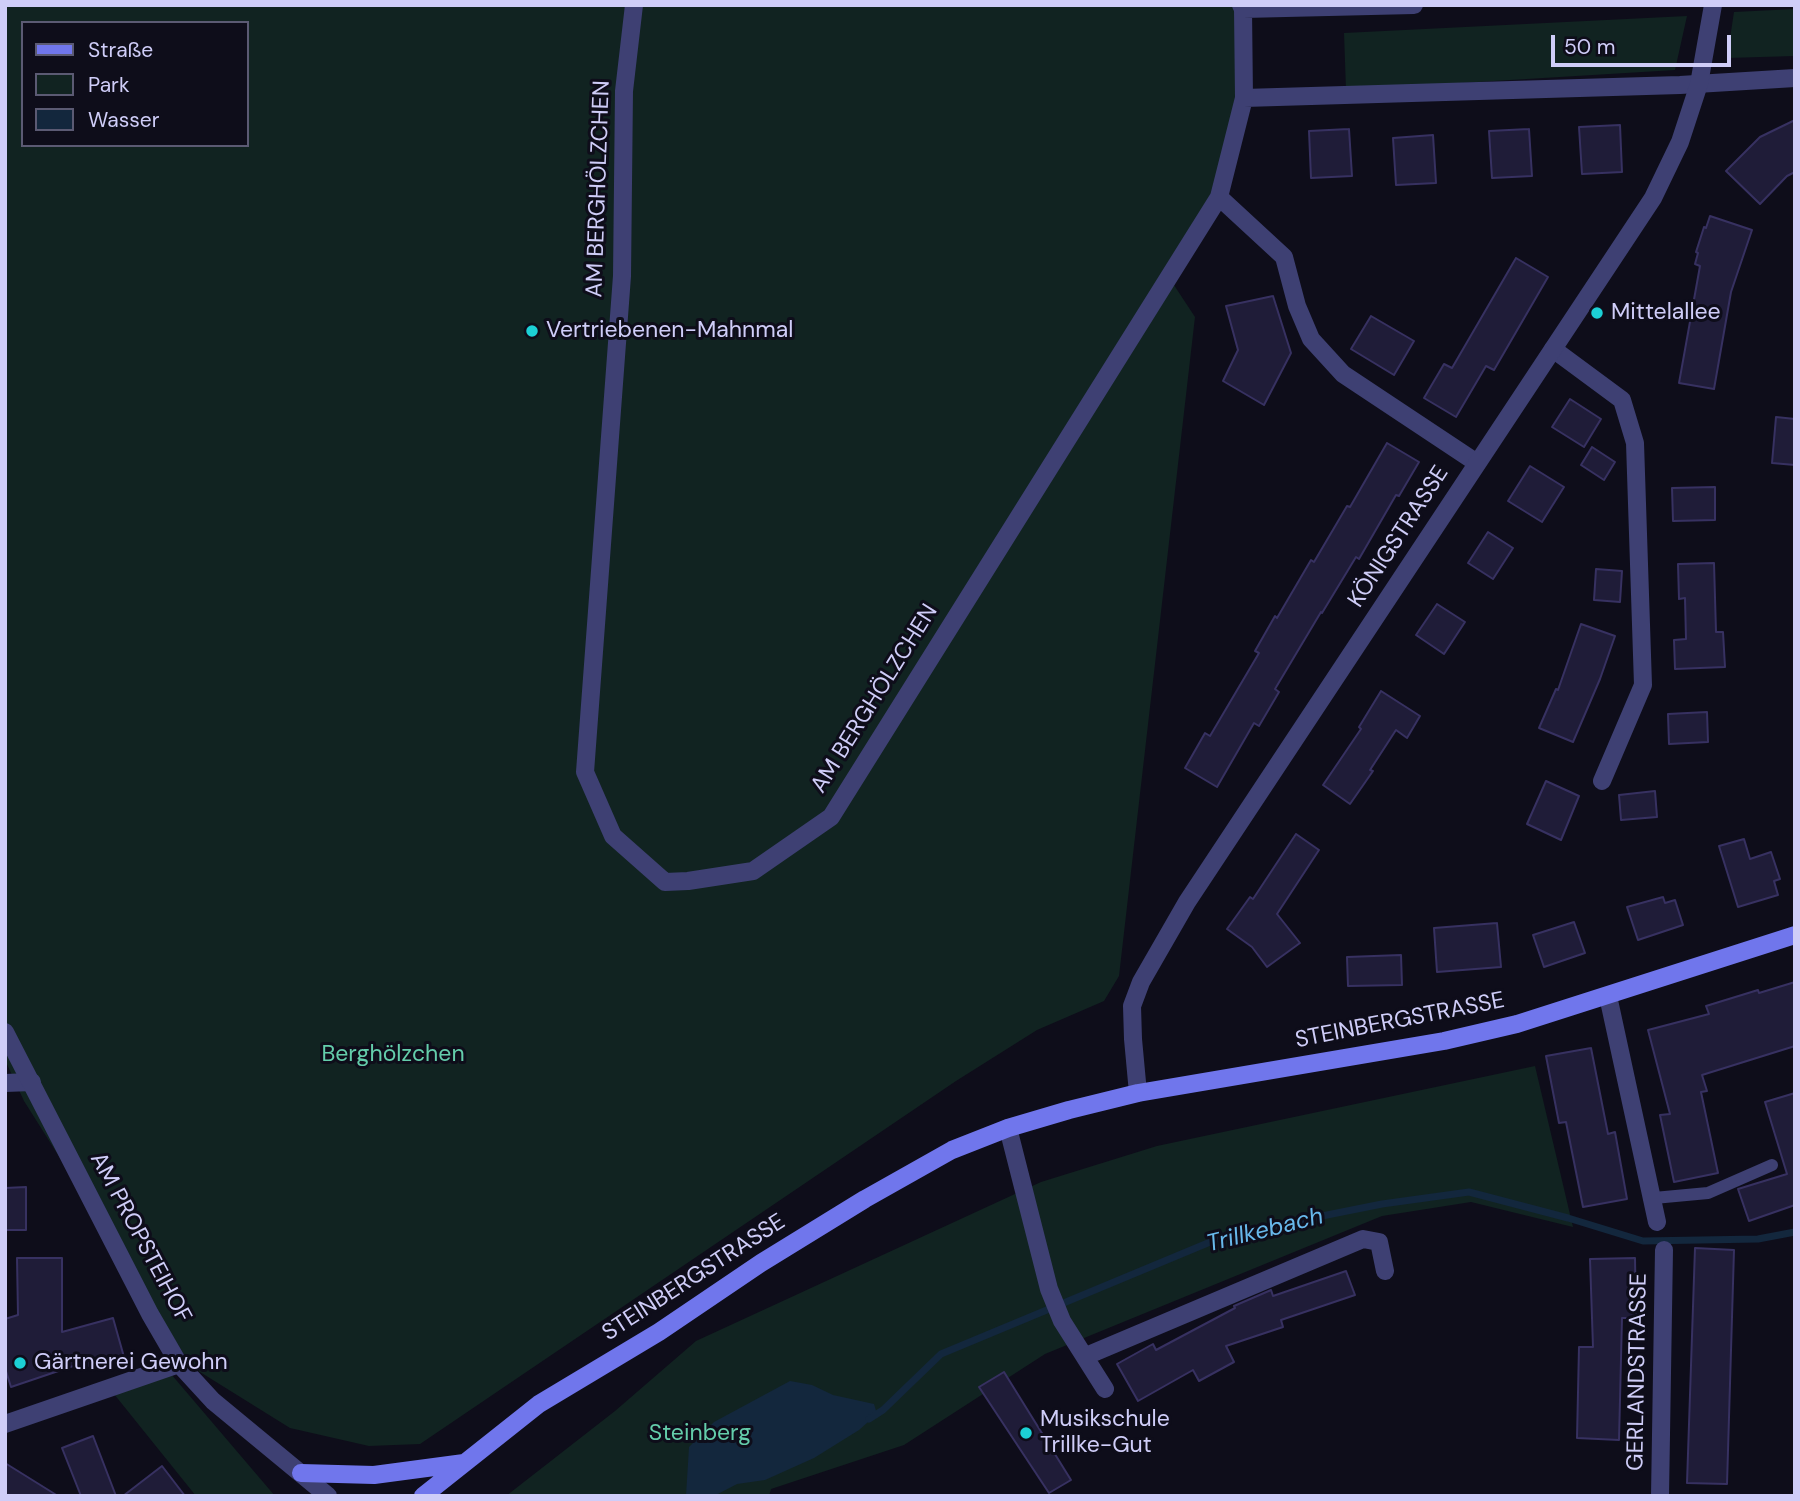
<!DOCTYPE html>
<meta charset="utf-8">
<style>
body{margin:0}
#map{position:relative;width:1800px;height:1501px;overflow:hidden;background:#0e0d1a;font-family:"DM Sans",sans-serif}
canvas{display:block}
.frame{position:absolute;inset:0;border:7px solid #cfcdf8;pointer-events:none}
.legend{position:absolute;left:21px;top:21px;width:228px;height:126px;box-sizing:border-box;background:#0e0d1a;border:2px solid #5b5a73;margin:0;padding:9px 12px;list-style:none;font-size:21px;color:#cfcdf8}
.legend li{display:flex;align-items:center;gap:14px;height:35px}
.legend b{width:35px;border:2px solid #5b5a73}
.scale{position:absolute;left:1551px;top:35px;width:180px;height:32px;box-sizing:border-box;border:4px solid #cfcdf8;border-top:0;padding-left:9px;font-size:21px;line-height:24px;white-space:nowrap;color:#cfcdf8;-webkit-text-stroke:5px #0e0d1a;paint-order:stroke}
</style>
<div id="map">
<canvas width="1800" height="1501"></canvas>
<div class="frame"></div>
<ul class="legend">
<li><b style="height:9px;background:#7076ec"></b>Straße</li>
<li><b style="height:19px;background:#112321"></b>Park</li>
<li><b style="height:19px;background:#13273d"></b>Wasser</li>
</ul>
<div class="scale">50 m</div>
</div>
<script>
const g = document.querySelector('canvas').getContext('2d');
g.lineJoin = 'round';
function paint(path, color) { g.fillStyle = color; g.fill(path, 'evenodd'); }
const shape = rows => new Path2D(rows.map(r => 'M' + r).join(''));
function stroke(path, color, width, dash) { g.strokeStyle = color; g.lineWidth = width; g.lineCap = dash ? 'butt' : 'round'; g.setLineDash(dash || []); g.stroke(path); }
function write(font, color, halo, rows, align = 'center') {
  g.font = font + ' "DM Sans",sans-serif'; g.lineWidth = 6; g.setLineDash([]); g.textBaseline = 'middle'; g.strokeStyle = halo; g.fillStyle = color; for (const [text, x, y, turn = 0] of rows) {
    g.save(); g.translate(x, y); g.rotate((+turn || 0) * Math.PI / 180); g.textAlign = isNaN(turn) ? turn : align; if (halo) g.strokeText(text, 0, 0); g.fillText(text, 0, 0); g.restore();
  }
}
paint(shape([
 [5,5,1238,5,1242,98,1217,197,1168,276,1195,317,1119,976,1104,1001,1037,1030,956,1081,420,1444,369,1446,290,1428,192,1367,24,1101,5,1060],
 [23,23,247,23,247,145,23,145],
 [1795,9,1795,56,1727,58,1734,12],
 [1687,16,1675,70,1346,90,1344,33],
 [1535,1066,1573,1227,1471,1202,1382,1216,1045,1354,904,1445,771,1489,769,1496,506,1496,615,1411,696,1341,1041,1182,1157,1146],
 [171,1374,275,1496,196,1496,114,1394]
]), '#112321');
paint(shape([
 [790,1381,812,1385,833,1395,874,1404,877,1414,859,1430,814,1458,765,1480,737,1484,714,1496,686,1496,689,1447,714,1422]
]), '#13273d');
stroke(shape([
 [869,1419,883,1410,941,1354,1227,1235,1382,1204,1469,1192,1568,1218,1643,1241,1758,1239,1795,1232]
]), '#13273d', 7);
const building = shape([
 [1795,120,1795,172,1787,176,1760,204,1726,171,1760,137,1795,120],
 [1620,125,1622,172,1582,174,1579,127,1620,125],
 [1349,129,1352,176,1311,178,1309,131,1349,129],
 [1529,129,1532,176,1492,178,1489,131,1529,129],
 [1433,135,1436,183,1396,185,1393,138,1433,135],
 [1710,216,1752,230,1731,292,1714,389,1679,383,1700,266,1695,264,1698,253,1696,252,1704,227,1706,228,1710,216],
 [1516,258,1548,277,1494,370,1486,366,1456,417,1424,398,1444,364,1452,368,1516,258],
 [1273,296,1291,353,1264,405,1223,381,1238,350,1226,306,1273,296],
 [1371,316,1414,341,1394,375,1351,349,1371,316],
 [1570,399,1601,419,1584,447,1552,427,1570,399],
 [1776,417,1795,419,1795,465,1772,463,1776,417],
 [1387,443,1419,462,1399,496,1396,495,1359,559,1356,557,1322,613,1321,612,1275,689,1279,692,1259,726,1254,723,1217,787,1185,768,1205,733,1210,736,1259,653,1255,651,1275,616,1277,618,1311,560,1314,562,1347,506,1350,507,1387,443],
 [1592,447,1615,462,1604,480,1581,465,1592,447],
 [1530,466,1564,487,1542,522,1508,501,1530,466],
 [1715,487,1715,520,1673,521,1672,488,1715,487],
 [1488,532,1513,548,1493,579,1468,563,1488,532],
 [1714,563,1716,632,1723,632,1725,667,1675,669,1674,640,1686,639,1685,598,1679,599,1678,564,1714,563],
 [1596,569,1622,571,1620,602,1594,600,1596,569],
 [1437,604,1465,622,1444,654,1416,635,1437,604],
 [1581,624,1615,636,1600,679,1573,742,1539,728,1556,689,1558,690,1581,624],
 [1381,691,1420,716,1407,738,1396,730,1370,770,1373,771,1350,804,1323,785,1361,729,1359,727,1381,691],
 [1707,712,1708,742,1669,744,1668,714,1707,712],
 [1546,781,1579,796,1561,840,1527,824,1546,781],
 [1655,791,1657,817,1621,820,1619,795,1655,791],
 [1296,834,1319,850,1277,914,1300,943,1267,967,1252,947,1227,929,1250,897,1253,899,1296,834],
 [1744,839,1750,859,1771,852,1780,879,1774,881,1778,895,1738,907,1719,846,1744,839],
 [1663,897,1665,903,1675,900,1683,925,1638,940,1627,907,1663,897],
 [1574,922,1585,953,1544,967,1533,935,1574,922],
 [1497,923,1501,967,1437,972,1434,928,1497,923],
 [1401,955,1402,985,1348,986,1347,957,1401,955],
 [1795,982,1795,1046,1702,1075,1707,1091,1701,1092,1718,1173,1674,1182,1660,1115,1670,1114,1648,1030,1709,1014,1706,1006,1758,990,1759,993,1795,982],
 [1591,1048,1608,1134,1615,1132,1627,1199,1583,1207,1566,1122,1559,1123,1546,1056,1591,1048],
 [1795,1093,1795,1205,1749,1221,1738,1189,1787,1174,1765,1102,1795,1093],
 [26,1187,26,1230,5,1230,5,1188,26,1187],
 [1695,1248,1734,1250,1727,1484,1687,1483,1695,1248],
 [17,1258,62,1258,62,1332,113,1318,124,1357,89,1366,88,1361,11,1387,5,1368,5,1319,18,1315,17,1258],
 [1635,1258,1636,1318,1622,1318,1619,1440,1577,1438,1579,1347,1593,1347,1590,1259,1635,1258],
 [1346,1271,1355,1295,1281,1320,1283,1327,1226,1346,1234,1362,1199,1381,1193,1370,1138,1401,1117,1364,1153,1344,1156,1350,1235,1308,1234,1306,1271,1290,1273,1296,1346,1271],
 [1004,1372,1071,1480,1049,1493,979,1387,1004,1372],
 [93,1436,116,1496,81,1496,62,1448,93,1436],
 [5,1463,58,1496,5,1496,5,1463],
 [162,1466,185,1496,123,1496,162,1466]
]);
paint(building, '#1f1c38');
stroke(building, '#373161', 2);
stroke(shape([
 [1654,1198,1708,1193,1772,1165]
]), '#3e4073', 12);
stroke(shape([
 [634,5,624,91,622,276,585,772,613,836,665,882,688,881,753,871,831,817,1219,197,1244,98,1243,9,1241,5],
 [1243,9,1414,5],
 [1244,98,1680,85,1795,78],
 [1219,197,1284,257,1297,306,1311,339,1343,374,1477,463],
 [1553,349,1622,400,1635,443,1643,685,1602,781],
 [1608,996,1657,1222],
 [5,1083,32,1082],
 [1008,1128,1049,1289,1062,1321,1105,1389],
 [1086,1356,1363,1239,1379,1242,1385,1271],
 [5,1424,179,1364],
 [1660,1496,1664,1250]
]), '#3e4073', 18);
stroke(shape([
 [5,1032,150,1314,179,1364,213,1401,328,1496],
 [1138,1093,1133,1039,1132,1006,1141,982,1187,902,1653,198,1680,142,1699,84,1713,5]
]), '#3e4073', 18);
stroke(shape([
 [301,1473,374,1475,464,1463],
 [423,1496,539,1404,659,1332,761,1263,865,1199,952,1150,1008,1128,1069,1110,1138,1093,1444,1041,1517,1024,1795,935]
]), '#7076ec', 18);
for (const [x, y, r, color] of [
 [1597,313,7,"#1cd0d5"],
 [532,331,7,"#1cd0d5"],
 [20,1363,7,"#1cd0d5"],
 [1026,1433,7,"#1cd0d5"]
]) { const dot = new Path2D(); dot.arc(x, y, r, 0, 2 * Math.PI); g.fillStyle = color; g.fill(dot); stroke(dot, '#0e0d1a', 2.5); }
write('23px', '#cfcdf8', '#0e0d1a', [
 ["AM BERGHÖLZCHEN",599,189,-88],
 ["KÖNIGSTRASSE",1399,537,-57],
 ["AM BERGHÖLZCHEN",875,699,-58],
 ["STEINBERGSTRASSE",1400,1021,-11],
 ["AM PROPSTEIHOF",140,1238,62],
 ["STEINBERGSTRASSE",694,1278,-33],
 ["GERLANDSTRASSE",1638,1372,-89]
]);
write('23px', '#cfcdf8', '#0e0d1a', [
 ["Mittelallee",1611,313],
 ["Vertriebenen-Mahnmal",546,331],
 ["Gärtnerei Gewohn",34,1363],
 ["Musikschule",1040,1420],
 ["Trillke-Gut",1040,1446]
], 'left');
write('23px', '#64cdab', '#0e0d1a', [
 ["Berghölzchen",393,1055],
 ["Steinberg",700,1434]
]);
write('italic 24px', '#68b8eb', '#0e0d1a', [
 ["Trillkebach",1265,1231,-14]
]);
</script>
